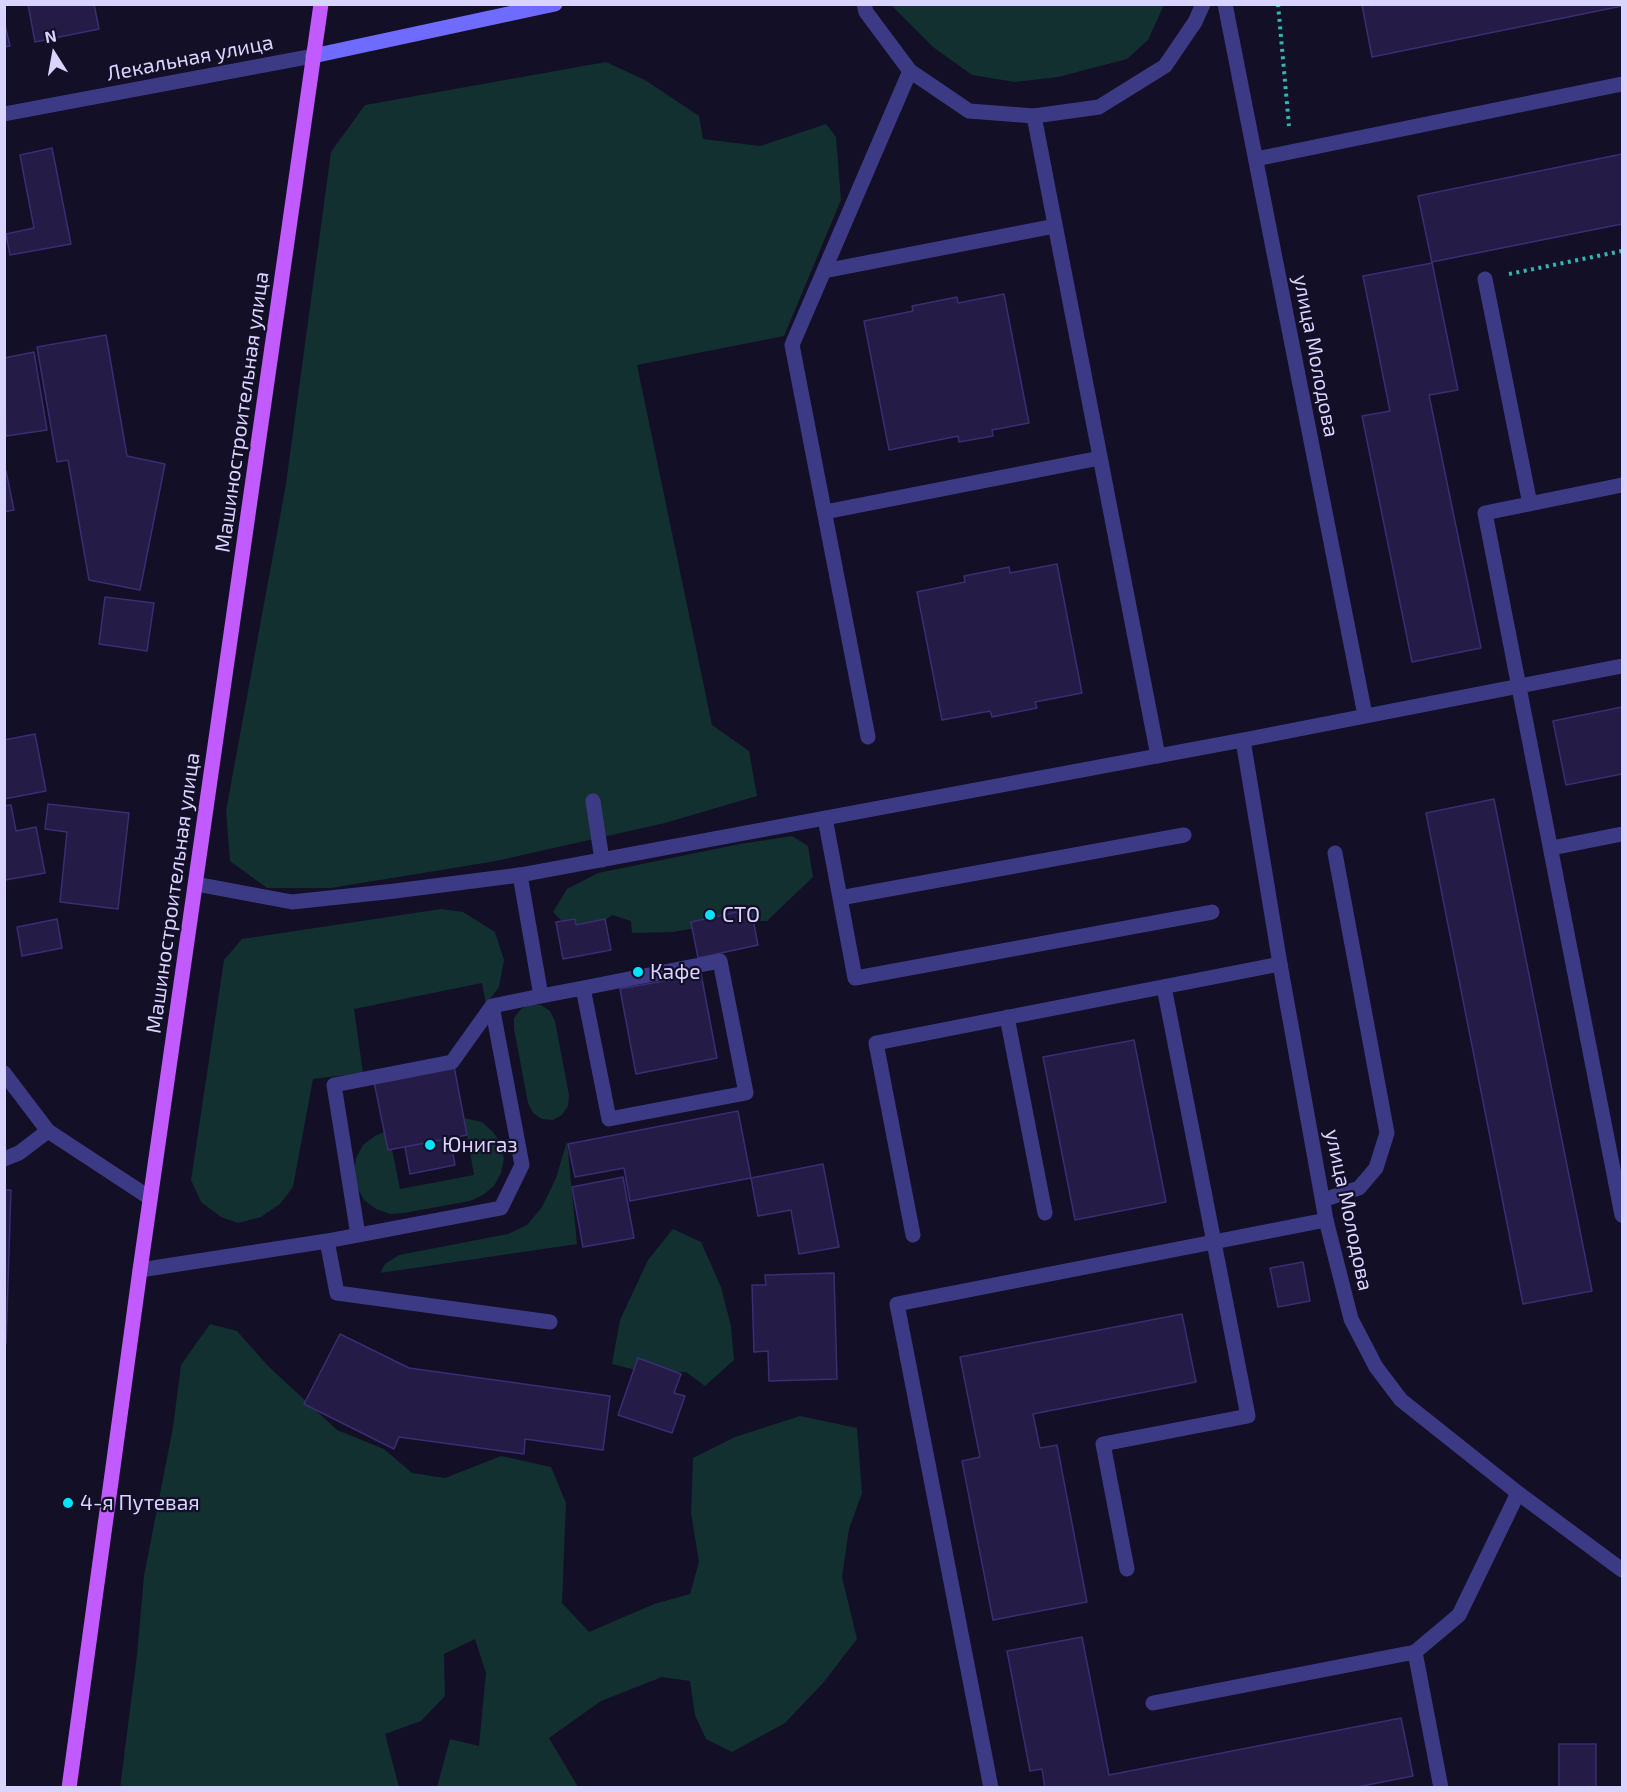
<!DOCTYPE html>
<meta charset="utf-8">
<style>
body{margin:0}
#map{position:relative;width:1627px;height:1792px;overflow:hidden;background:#130f26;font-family:"Exo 2",sans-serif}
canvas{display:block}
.frame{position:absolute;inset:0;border:6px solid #d9d4ff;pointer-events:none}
.north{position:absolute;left:24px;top:24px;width:60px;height:60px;-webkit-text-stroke:4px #130f26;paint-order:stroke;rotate:349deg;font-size:16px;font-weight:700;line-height:24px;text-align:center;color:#d9d4ff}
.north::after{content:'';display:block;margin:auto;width:21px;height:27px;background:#d9d4ff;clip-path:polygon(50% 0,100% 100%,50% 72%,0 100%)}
</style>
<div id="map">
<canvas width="1627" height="1792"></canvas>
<div class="frame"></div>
<div class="north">N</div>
</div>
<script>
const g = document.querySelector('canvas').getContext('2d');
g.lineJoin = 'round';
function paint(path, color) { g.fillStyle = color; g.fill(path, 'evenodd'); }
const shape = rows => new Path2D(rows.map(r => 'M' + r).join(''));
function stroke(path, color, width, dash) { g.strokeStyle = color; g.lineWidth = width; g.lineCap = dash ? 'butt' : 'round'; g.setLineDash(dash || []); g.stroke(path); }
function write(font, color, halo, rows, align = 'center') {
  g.font = font + ' "Exo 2",sans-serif'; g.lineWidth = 4.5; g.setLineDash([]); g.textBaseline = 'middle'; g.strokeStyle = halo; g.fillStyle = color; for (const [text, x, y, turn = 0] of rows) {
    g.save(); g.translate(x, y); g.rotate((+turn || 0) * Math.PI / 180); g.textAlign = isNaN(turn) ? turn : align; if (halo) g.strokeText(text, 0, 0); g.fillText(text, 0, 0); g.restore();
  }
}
paint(shape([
 [891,5,1164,5,1148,40,1127,59,1058,77,1015,82,972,75,933,47],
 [606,62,645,80,699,116,703,139,760,146,826,124,836,137,841,200,784,336,637,365,712,725,749,751,757,796,665,823,496,861,331,888,267,888,230,861,226,811,286,484,331,152,365,105],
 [792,836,808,846,813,877,767,921,734,921,673,932,632,933,631,921,612,915,595,928,568,927,553,912,567,889,598,873,740,844],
 [441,909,463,912,495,932,504,960,499,987,486,1004,482,983,354,1009,363,1073,313,1079,293,1187,280,1204,261,1217,238,1223,221,1217,201,1202,191,1180,224,960,242,939],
 [530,1004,541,1005,550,1011,555,1021,569,1095,568,1106,562,1115,553,1120,542,1119,533,1113,528,1103,514,1029,514,1018,521,1009],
 [464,1118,482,1122,493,1132,501,1144,504,1159,501,1173,494,1186,483,1195,470,1201,404,1213,390,1214,376,1209,364,1200,357,1187,354,1173,356,1158,363,1145,375,1136,384,1132,388,1150,392,1149,400,1189,474,1175],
 [567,1141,577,1244,380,1273,385,1264,399,1255,508,1234,527,1225,542,1207,556,1178],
 [673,1229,701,1242,721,1287,731,1326,734,1360,705,1386,686,1372,648,1373,612,1364,620,1320,648,1260],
 [210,1324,237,1331,267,1365,337,1430,384,1449,412,1473,445,1478,501,1456,551,1467,566,1503,562,1603,589,1632,654,1604,690,1594,699,1562,691,1513,693,1458,735,1437,800,1416,857,1428,862,1493,849,1529,842,1577,857,1639,823,1683,785,1723,732,1752,706,1739,695,1715,690,1681,662,1677,601,1701,549,1738,578,1787,437,1787,450,1739,479,1746,486,1673,475,1639,444,1654,445,1696,421,1721,385,1734,399,1787,120,1788,137,1655,144,1576,173,1427,181,1365]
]), '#12302f');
const building = shape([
 [28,4,94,4,99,29,35,42,28,4],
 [1622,4,1622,6,1372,57,1362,5,1622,4],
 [4,21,10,46,4,47,4,21],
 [52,148,71,244,10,255,6,234,34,228,20,155,52,148],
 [1622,154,1622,224,1432,262,1458,390,1429,395,1481,648,1412,662,1362,416,1390,411,1363,276,1432,263,1418,196,1622,154],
 [1004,294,1029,423,992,430,993,436,959,442,958,436,889,450,864,321,913,311,912,306,957,297,958,303,1004,294],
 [106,335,127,456,165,464,140,590,89,580,68,460,57,462,37,347,106,335],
 [34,352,47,430,6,436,4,358,34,352],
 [4,471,6,471,14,510,4,512,4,471],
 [1057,564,1082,693,1035,702,1037,708,992,717,990,711,942,720,917,592,965,582,964,576,1009,567,1010,573,1057,564],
 [105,597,154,603,147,651,99,644,105,597],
 [1622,707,1622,774,1566,785,1553,721,1622,707],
 [35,734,46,791,4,799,4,740,35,734],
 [1494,799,1592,1291,1523,1304,1426,813,1494,799],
 [48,804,129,813,118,909,60,902,67,832,45,829,48,804],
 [11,805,16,831,36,827,45,873,5,880,4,806,11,805],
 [751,909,758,945,698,958,691,922,751,909],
 [57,919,62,948,22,956,17,927,57,919],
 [575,919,576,925,605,919,611,950,563,959,556,922,575,919],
 [701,974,717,1058,636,1074,620,989,701,974],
 [1134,1040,1166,1202,1075,1220,1043,1057,1134,1040],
 [454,1066,467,1135,388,1150,374,1082,454,1066],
 [738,1111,751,1178,630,1201,624,1168,575,1177,568,1144,738,1111],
 [450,1138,455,1165,410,1174,405,1147,450,1138],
 [823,1164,839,1247,799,1254,791,1210,758,1216,751,1178,823,1164],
 [623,1177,634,1238,583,1247,572,1187,623,1177],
 [4,1190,11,1190,6,1344,4,1344,4,1190],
 [1303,1262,1310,1301,1278,1307,1270,1268,1303,1262],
 [834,1273,837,1379,769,1381,768,1351,754,1352,752,1285,766,1285,765,1275,834,1273],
 [1182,1314,1196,1382,1033,1414,1040,1448,1057,1445,1087,1602,993,1620,962,1461,980,1457,960,1357,1182,1314],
 [340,1334,409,1368,610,1396,603,1450,525,1439,524,1454,399,1437,394,1449,304,1404,340,1334],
 [638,1358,681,1374,674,1393,685,1396,672,1433,618,1415,638,1358],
 [1082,1637,1109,1775,1401,1718,1413,1776,1352,1788,1045,1788,1042,1769,1030,1771,1007,1651,1082,1637],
 [1559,1744,1596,1744,1596,1788,1559,1788,1559,1744]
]);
paint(building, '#241b47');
stroke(building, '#3b2d73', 1.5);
stroke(shape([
 [1278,4,1289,126],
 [1509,274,1622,251]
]), '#2fb8b0', 4, [3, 4.5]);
stroke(shape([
 [1034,116,1158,756],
 [1256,159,1622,84],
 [824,271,1055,226],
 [1485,279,1530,504],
 [1622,485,1485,513,1622,1215],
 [825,512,1100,458],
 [868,737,792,345,910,71],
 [825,818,840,898,1184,835],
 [1552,848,1622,834],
 [520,875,541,996],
 [840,898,855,978,1212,912],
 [1007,1017,1045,1213],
 [4,1159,19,1153,48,1131],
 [1323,1200,1359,1188,1376,1168,1387,1133,1335,853],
 [358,1235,334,1085,452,1062,492,1006,541,996,583,988,720,961,746,1093,609,1119,583,988],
 [913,1235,876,1043,1280,964],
 [327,1241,337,1293,550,1322],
 [140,1270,327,1241,501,1208,522,1165,492,1006],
 [1127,1569,1103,1444,1248,1416,1164,987],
 [1415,1652,1459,1615,1518,1493],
 [1153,1703,1415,1652,1441,1788],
 [991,1788,897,1304,1326,1220]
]), '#3d3a85', 15);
stroke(shape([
 [864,4,866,12,910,71,969,111,1034,116,1099,107,1165,66,1195,22,1203,4],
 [1225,4,1365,715],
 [4,114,313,56],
 [1243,740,1280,964,1326,1220,1351,1319,1376,1367,1401,1400,1518,1493,1622,1570],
 [593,801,602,860],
 [196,884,292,902,395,891,520,875,1243,740,1622,666],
 [4,1073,48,1131,150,1198]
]), '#3d3a85', 15);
stroke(shape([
 [313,56,555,4]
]), '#6f6bff', 15);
stroke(shape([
 [69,1788,140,1270,321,4]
]), '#c25bff', 15);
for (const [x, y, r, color] of [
 [710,915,6,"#00e5ff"],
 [638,972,6,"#00e5ff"],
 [430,1145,6,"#00e5ff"],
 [68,1503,6,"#00e5ff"]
]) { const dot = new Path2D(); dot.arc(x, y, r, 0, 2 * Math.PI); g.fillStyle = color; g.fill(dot); stroke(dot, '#130f26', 2); }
write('21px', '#d9d4ff', '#130f26', [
 ["Лекальная улица",190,58,-11],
 ["улица Молодова",1316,356,79],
 ["Машиностроительная улица",242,412,-82],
 ["Машиностроительная улица",173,893,-82],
 ["улица Молодова",1349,1210,78]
]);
write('21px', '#d9d4ff', '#130f26', [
 ["СТО",722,915],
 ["Кафе",650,972],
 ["Юнигаз",442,1145],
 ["4-я Путевая",80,1503]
], 'left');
</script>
